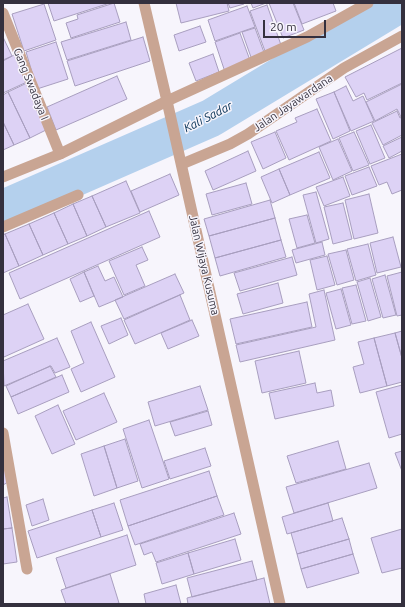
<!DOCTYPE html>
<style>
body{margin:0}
#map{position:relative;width:405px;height:607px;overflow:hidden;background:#f7f5fc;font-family:Ubuntu,sans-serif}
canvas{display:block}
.frame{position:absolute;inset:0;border:4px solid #34303e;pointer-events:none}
.scale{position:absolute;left:263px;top:20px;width:63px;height:18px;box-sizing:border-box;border:2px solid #34303e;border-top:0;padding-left:5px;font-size:12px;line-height:14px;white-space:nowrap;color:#34303e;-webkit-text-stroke:3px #f7f5fc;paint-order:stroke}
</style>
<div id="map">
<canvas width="405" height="607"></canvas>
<div class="frame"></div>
<div class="scale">20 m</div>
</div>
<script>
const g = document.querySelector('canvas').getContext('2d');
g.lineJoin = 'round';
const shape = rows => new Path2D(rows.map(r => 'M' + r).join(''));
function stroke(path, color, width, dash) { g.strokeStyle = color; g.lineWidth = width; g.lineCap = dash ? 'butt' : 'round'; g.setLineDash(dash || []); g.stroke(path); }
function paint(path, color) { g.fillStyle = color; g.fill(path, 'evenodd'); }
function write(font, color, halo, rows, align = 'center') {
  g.font = font + ' Ubuntu,sans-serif'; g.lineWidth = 3; g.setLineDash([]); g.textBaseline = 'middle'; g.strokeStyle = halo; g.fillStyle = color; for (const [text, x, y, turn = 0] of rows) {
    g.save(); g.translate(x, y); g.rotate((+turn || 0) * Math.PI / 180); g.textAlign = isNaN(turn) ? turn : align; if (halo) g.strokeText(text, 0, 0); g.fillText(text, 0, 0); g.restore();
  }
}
stroke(shape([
 [3,209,211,118,401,3]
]), '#b4d0ed', 38);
const building = shape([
 [48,3,110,3,54,21,48,3],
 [114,3,120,22,71,38,66,23,78,19,77,15,114,3],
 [176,3,227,3,229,11,181,23,176,3],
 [228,3,244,3,244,4,230,8,228,3],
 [251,3,266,3,253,8,251,3],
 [269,3,293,3,304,30,283,38,269,3],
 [294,3,333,3,336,11,302,24,294,3],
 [44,4,56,40,24,51,12,14,44,4],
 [267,5,281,45,265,51,250,11,267,5],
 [247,6,255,27,215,41,208,20,247,6],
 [126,22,131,40,67,60,61,42,126,22],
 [200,26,206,42,179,51,174,35,200,26],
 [255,28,265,55,252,60,242,32,255,28],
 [240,33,251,63,225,72,215,42,240,33],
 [3,37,12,56,3,60,3,37],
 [143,37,150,61,75,86,67,61,143,37],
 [56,42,68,79,37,89,26,52,56,42],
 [402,48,402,83,367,100,364,93,356,97,345,77,402,48],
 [16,54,29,81,3,93,3,61,16,54],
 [213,54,219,72,196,81,189,63,213,54],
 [117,76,127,99,56,130,47,107,117,76],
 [27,83,48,129,30,138,8,92,27,83],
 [402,84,402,116,401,117,397,109,375,121,366,102,402,84],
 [346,86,353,101,363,96,374,121,351,131,334,92,346,86],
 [8,92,30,138,14,145,3,122,3,95,8,92],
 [334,92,350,131,333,139,316,99,334,92],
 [317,109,331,141,289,160,276,131,297,122,295,118,317,109],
 [397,111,400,118,402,117,402,135,383,145,372,123,397,111],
 [3,122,14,145,3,150,3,122],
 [371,125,385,158,370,164,356,131,371,125],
 [275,132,286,158,263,169,251,142,275,132],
 [354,132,369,165,353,171,339,138,354,132],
 [402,137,402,151,389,158,383,146,402,137],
 [338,139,352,171,333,180,319,147,338,139],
 [248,151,256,171,213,190,205,171,248,151],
 [319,152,330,178,290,195,279,169,319,152],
 [402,154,402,190,392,194,387,182,379,185,371,166,402,154],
 [369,167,377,186,352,195,345,176,369,167],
 [279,169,290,195,272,203,261,177,279,169],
 [170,174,179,195,140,212,131,191,170,174],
 [343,177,350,196,324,206,316,187,343,177],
 [126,181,140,213,106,227,92,196,126,181],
 [246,183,252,204,212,215,206,194,246,183],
 [316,192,329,239,316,243,303,195,316,192],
 [369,194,378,233,354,239,345,200,369,194],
 [92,196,106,227,87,236,73,204,92,196],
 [270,200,275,218,209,236,204,219,270,200],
 [343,203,352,239,333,244,324,207,343,203],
 [73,204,87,236,68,244,54,213,73,204],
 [149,211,160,237,20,299,9,273,149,211],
 [54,213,68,244,43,255,29,224,54,213],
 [307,215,315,243,297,248,289,219,307,215],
 [275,218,281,240,215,258,209,236,275,218],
 [29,224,43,255,19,266,5,234,29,224],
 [5,234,19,266,3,273,3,235,5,234],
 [393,237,401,267,377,273,370,243,393,237],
 [281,240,286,257,220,276,215,258,281,240],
 [322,242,325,255,296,263,292,250,322,242],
 [368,244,376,275,356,281,347,249,368,244],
 [142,247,148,260,136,265,145,286,124,295,109,261,142,247],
 [346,250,354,280,337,285,328,254,346,250],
 [327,256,335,285,317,290,310,260,327,256],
 [292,257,297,275,240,291,234,273,292,257],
 [98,266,105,281,114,277,123,297,99,307,84,272,98,266],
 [84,272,94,296,80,302,70,279,84,272],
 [402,272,402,315,397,316,387,276,402,272],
 [175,274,184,293,124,319,115,300,175,274],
 [385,275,396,315,383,318,372,279,385,275],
 [370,278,381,317,368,321,357,282,370,278],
 [278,283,283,303,243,314,237,294,278,283],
 [356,285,366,321,352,324,342,288,356,285],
 [341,289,351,325,336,329,326,293,341,289],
 [324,290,335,340,240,362,236,345,316,327,309,294,324,290],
 [180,295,190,320,135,344,124,320,180,295],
 [307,302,312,327,236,344,230,319,307,302],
 [28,304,44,339,4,357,3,354,3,315,28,304],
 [121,318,128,335,109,344,101,326,121,318],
 [192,320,199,336,168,349,161,333,192,320],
 [91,322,115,377,81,392,71,369,84,363,71,331,91,322],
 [402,331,402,358,395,333,402,331],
 [395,333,402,358,402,382,387,386,374,338,395,333],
 [57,338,70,367,55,373,51,366,4,386,3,361,57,338],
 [374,338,387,386,360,393,353,367,364,364,358,342,374,338],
 [299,351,306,383,262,393,255,361,299,351],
 [50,366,56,377,11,397,6,386,50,366],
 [62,375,69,392,18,414,11,397,62,375],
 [315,383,317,393,331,390,334,406,275,419,269,393,315,383],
 [402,385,402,434,389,438,376,392,402,385],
 [200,386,208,410,155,426,148,402,200,386],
 [104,393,117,422,76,440,63,411,104,393],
 [58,405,75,444,52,454,35,416,58,405],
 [208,411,212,425,175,436,170,422,208,411],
 [149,420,169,479,142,488,123,429,149,420],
 [125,439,138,481,117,488,104,446,125,439],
 [338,441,346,469,296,483,287,456,338,441],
 [104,446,117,488,94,496,81,454,104,446],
 [205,448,211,466,170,479,164,461,205,448],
 [402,451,402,471,395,453,402,451],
 [369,463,377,488,294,513,286,487,369,463],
 [3,465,10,481,3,485,3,465],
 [209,471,217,496,128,526,120,500,209,471],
 [217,496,224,515,135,545,128,526,217,496],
 [7,497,12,528,3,529,3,498,7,497],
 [43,499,49,520,32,526,26,505,43,499],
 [114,503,123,530,101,537,92,510,114,503],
 [328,503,333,521,287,534,282,517,328,503],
 [92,510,101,537,37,558,28,531,92,510],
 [234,513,241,534,156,562,152,552,144,555,140,544,234,513],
 [342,518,349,539,297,554,291,533,342,518],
 [12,528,17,562,3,564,3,529,12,528],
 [402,529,402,568,382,573,371,538,402,529],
 [127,535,136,565,66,588,56,558,127,535],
 [235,539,241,560,194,574,188,553,235,539],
 [349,539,353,554,301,569,297,554,349,539],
 [188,553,194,574,162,584,156,563,188,553],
 [353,554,359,573,307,588,301,569,353,554],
 [252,561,257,580,192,597,187,578,252,561],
 [110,574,119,603,115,604,66,604,61,590,110,574],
 [264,578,270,604,188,604,187,598,264,578],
 [176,585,181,604,146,604,144,594,176,585]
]);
paint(building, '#ddd2f5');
stroke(building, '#a89ebf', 1);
stroke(shape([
 [144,3,167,101,307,37,368,3],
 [3,13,60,154],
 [182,164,230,144,248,134,344,68,402,36],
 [3,227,78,195],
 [3,433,27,569]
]), '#c9a593', 11);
stroke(shape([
 [3,177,60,154,167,101,280,604]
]), '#c9a593', 11);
write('11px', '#34303e', '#f7f5fc', [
 ["Gang Swadaya I",31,84,68],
 ["Jalan Jayawardana",293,103,-34],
 ["Jalan Wijaya Kusuma",204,265,77]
]);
write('italic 12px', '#012d52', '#f7f5fc', [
 ["Kali Sadar",208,117,-27]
]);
</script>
